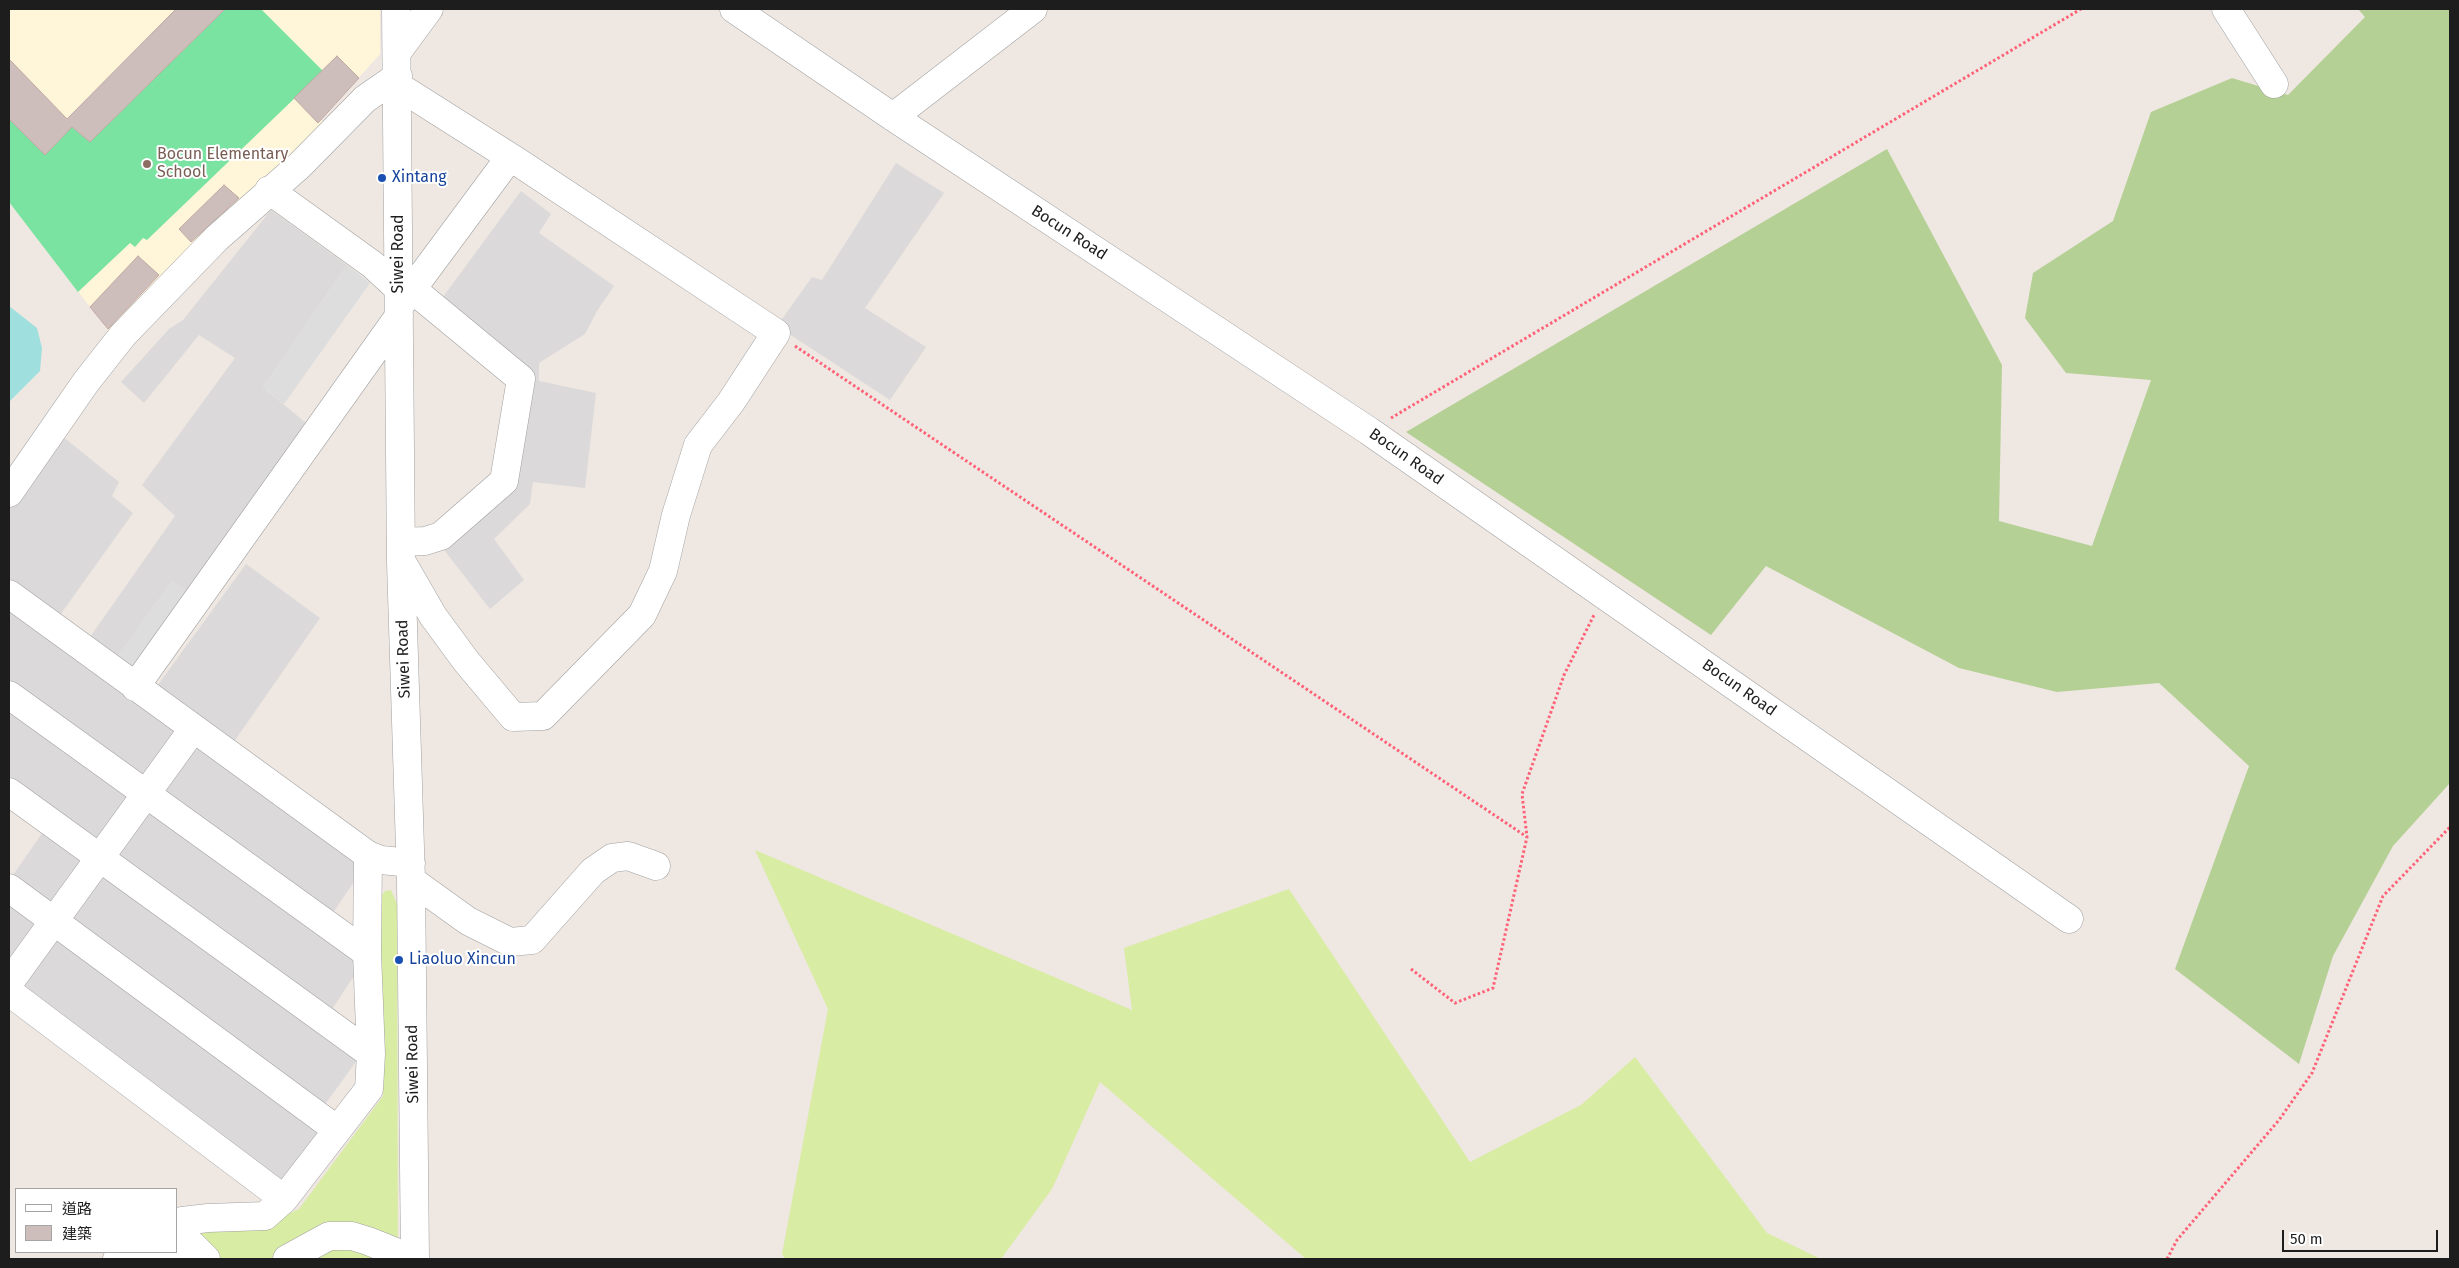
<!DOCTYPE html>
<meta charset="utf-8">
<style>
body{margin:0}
#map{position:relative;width:2459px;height:1268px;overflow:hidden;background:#efe7e1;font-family:"Fira Sans","Noto Sans TC",sans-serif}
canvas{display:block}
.frame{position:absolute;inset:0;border:10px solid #1d1d1d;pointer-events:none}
.legend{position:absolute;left:15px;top:1188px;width:162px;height:65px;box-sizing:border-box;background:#fff;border:1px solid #a5a5a5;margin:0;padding:6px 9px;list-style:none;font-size:15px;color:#1d1d1d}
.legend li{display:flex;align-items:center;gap:10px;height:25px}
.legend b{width:25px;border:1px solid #a5a5a5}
.scale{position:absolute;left:2282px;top:1230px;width:156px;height:22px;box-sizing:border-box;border:2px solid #1d1d1d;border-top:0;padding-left:6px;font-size:15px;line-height:18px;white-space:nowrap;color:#1d1d1d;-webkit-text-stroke:4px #fff;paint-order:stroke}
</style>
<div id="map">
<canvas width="2459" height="1268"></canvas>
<div class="frame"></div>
<ul class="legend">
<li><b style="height:6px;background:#fff"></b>道路</li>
<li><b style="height:14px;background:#cebebb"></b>建築</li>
</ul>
<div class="scale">50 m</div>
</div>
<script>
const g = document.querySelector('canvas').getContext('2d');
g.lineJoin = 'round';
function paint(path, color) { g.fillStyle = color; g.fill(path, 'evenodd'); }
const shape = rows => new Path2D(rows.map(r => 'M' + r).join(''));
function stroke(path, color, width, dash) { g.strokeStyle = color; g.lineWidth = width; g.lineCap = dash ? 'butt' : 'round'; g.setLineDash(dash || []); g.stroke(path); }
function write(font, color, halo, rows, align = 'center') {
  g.font = font + ' "Fira Sans",sans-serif'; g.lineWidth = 4; g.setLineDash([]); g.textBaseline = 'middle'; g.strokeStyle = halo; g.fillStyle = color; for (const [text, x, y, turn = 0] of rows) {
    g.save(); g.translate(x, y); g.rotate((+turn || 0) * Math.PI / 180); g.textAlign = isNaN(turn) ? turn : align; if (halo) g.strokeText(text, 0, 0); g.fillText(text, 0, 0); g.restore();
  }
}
paint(shape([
 [896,163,944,193,865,308,926,347,890,400,777,326,812,277,822,280],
 [521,191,551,214,539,233,614,286,597,311,585,334,539,363,539,381,596,393,585,488,533,482,530,504,494,539,524,580,490,609,434,537,497,484,518,361,443,297],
 [271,210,347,265,263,387,307,424,189,592,172,581,104,675,357,860,362,870,330,917,361,965,333,1008,359,1029,358,1059,323,1107,335,1119,284,1188,9,979,9,881,56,813,9,780,9,504,62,436,119,482,112,496,133,513,60,615,90,637,175,516,142,485,235,358,199,335,144,403,121,382,169,329,183,320],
 [246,564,320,618,231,746,155,689]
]), '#dbd9da');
paint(shape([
 [9,9,380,9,380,54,321,120,325,125,111,334,9,202]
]), '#fff6da');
paint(shape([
 [755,850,1132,1010,1124,948,1289,889,1470,1162,1581,1105,1635,1057,1767,1233,1821,1259,1306,1259,1100,1082,1052,1189,1001,1259,785,1259,782,1254,828,1009],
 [391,890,397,904,398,1259,206,1259,189,1227,271,1222,299,1209,383,1096,384,1061,375,905,385,891]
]), '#d9eca4');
paint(shape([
 [2358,9,2450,9,2450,783,2393,846,2333,956,2299,1064,2175,969,2249,766,2159,683,2057,692,1959,668,1766,566,1711,635,1406,432,1887,149,2002,365,1999,521,2092,546,2151,380,2066,373,2025,318,2033,273,2113,221,2151,112,2232,78,2288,95,2365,17]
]), '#b4d094');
paint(shape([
 [225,9,261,9,323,71,147,240,143,238,135,247,130,243,78,292,9,202,9,119,45,155,72,127,90,142]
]), '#7ae3a1');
paint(shape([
 [347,265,370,283,284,404,263,387],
 [172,581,189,592,130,674,113,662]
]), '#ddd');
paint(shape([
 [9,306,37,328,42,348,40,371,9,402]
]), '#9fdfde');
const building = shape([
 [176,9,225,9,90,142,72,127,45,155,9,119,9,59,67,119,176,9],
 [337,56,359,78,318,123,294,98,337,56],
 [224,185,239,198,191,242,179,229,224,185],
 [138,256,159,275,108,329,90,307,138,256]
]);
paint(building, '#cebebb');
stroke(building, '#c1a9a3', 1);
const minor = shape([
 [396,9,401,562,411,880,415,1259],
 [734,9,893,117,1369,431,2069,919],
 [2226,9,2274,84],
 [398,51,429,9],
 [398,86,518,162,776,333,731,402,698,445,676,515,663,571,642,615,543,716,513,717,466,661,433,616,403,564],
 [893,117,1033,9],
 [269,190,373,265,399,289],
 [401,304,510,157],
 [9,493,86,382,123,335,217,238,300,165,365,99,398,76],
 [401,542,425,541,441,536,504,481,521,379,412,289],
 [9,594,368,855,381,860,411,863],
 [135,687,399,316],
 [9,695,367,953],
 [9,792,371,1054],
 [411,880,468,921,510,942,532,940,593,871,612,858,628,856,656,866],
 [9,888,336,1129],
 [9,983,193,729],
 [9,992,284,1199],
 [176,1225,182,1221,208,1218,265,1216,284,1199,369,1089,371,1054,367,953,368,855],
 [176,1246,192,1245,206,1259],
 [117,1259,130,1252],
 [154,1259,166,1252],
 [287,1259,329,1236,352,1236,368,1241,413,1259]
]);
stroke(minor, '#a1a1a1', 29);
stroke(shape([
 [795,346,1527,837],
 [1391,418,2081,9],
 [1411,969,1455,1003,1493,988,1527,837,1522,794,1564,675,1594,615],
 [2167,1259,2177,1240,2279,1120,2312,1073,2383,896,2450,827]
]), '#ff6278', 3, [2.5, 2.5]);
stroke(minor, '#fff', 28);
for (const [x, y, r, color] of [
 [147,164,5,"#8d6e63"],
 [382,178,5,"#1a4fb4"],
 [399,960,5,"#1a4fb4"]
]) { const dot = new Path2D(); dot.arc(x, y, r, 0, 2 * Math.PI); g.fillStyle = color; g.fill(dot); stroke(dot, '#fff', 2); }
write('16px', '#785e54', '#fff', [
 ["Bocun Elementary",157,155],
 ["School",157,173]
], 'left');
write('16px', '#164399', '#fff', [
 ["Xintang",392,178],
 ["Liaoluo Xincun",409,960]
], 'left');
write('16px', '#1d1d1d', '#fff', [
 ["Bocun Road",1069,233,33],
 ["Siwei Road",399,254,-90],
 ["Bocun Road",1406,457,35],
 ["Siwei Road",404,659,-92],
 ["Bocun Road",1739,688,35],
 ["Siwei Road",413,1064,-91]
]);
</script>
